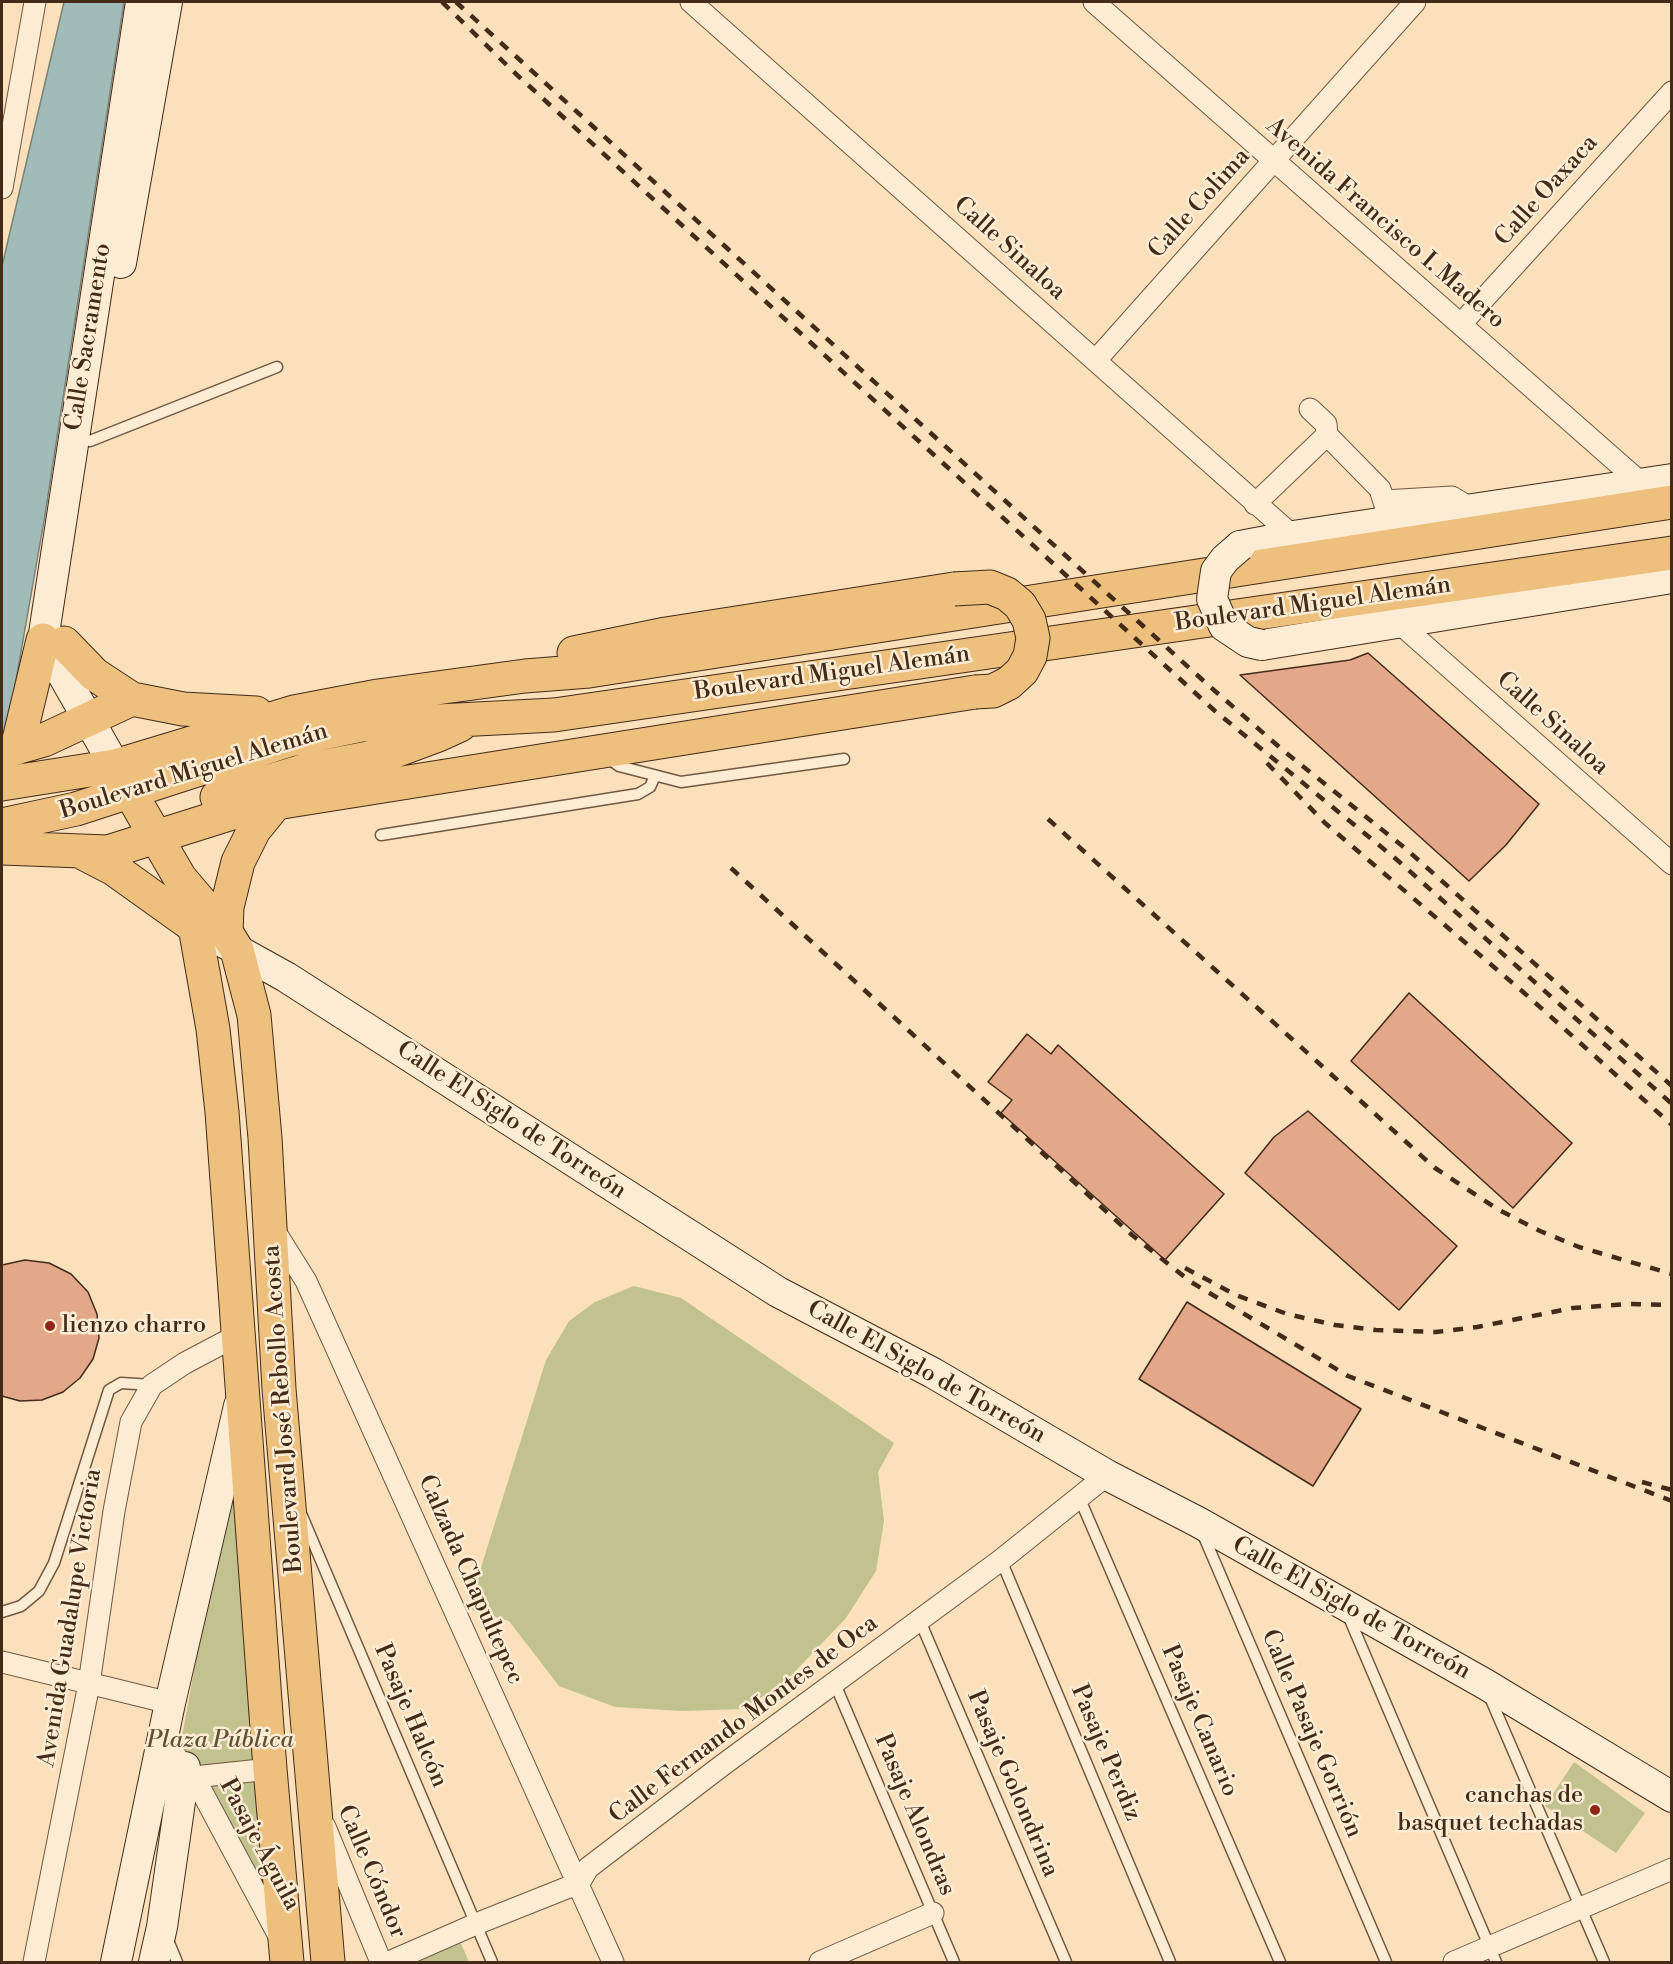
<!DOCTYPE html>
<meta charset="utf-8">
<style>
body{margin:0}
#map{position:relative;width:1673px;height:1964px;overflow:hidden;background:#fae1bb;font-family:"Libre Bodoni",serif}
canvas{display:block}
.frame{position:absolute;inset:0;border:3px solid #432a19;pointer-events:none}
</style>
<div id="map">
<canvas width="1673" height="1964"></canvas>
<div class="frame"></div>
</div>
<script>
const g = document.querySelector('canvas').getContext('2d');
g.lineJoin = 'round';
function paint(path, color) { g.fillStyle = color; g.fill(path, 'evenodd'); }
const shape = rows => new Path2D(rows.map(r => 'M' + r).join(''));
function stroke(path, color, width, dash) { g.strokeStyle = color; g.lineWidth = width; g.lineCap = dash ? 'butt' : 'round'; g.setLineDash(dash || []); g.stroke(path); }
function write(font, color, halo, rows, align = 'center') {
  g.font = font + ' "Libre Bodoni",serif'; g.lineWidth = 5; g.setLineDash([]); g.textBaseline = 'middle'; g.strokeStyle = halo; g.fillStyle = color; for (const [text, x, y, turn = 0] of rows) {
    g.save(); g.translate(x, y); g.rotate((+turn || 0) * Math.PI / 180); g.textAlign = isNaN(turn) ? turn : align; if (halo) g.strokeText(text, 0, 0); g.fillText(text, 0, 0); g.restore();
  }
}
paint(shape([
 [634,1286,681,1298,894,1443,878,1472,884,1521,876,1571,846,1618,784,1683,743,1709,683,1711,615,1707,559,1686,509,1621,468,1609,546,1360,569,1321,595,1302],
 [237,1435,270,1912,179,1753],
 [1574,1762,1645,1813,1616,1853,1545,1806],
 [460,1941,469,1962,406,1962]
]), '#c1c28e');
const water = shape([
 [64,2,124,2,45,515,2,760,2,266,64,2]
]);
paint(water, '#a1bcb8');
stroke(water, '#7b8278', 1.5);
const building = shape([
 [1368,653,1539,804,1506,845,1469,881,1240,675,1350,660,1368,653],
 [1409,993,1572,1143,1513,1208,1351,1061,1409,993],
 [1027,1034,1051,1054,1058,1045,1224,1194,1165,1260,1001,1113,1012,1100,988,1082,1027,1034],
 [1308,1111,1457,1246,1399,1310,1245,1173,1274,1137,1308,1111],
 [25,1260,49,1263,71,1274,88,1292,97,1314,99,1338,93,1359,80,1378,63,1392,42,1400,20,1401,2,1396,2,1265,25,1260],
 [1187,1302,1361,1409,1313,1486,1139,1379,1187,1302]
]);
paint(building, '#e3a88a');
stroke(building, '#432a19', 1.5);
const lane = shape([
 [75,439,90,441,277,367],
 [608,758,619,766,681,782,844,759],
 [381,835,638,794,650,787,655,776],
 [1079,1497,1280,1962],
 [302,1516,492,1962],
 [1202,1532,1386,1962],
 [1001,1560,1170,1962],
 [2,1612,21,1606,39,1591,54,1563,109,1390,121,1383,152,1385],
 [1348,1615,1496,1962],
 [920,1621,1066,1962],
 [835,1684,954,1962],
 [1489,1695,1604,1962],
 [167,1938,177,1962]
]);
const street = shape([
 [691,2,1293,536],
 [1094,2,1642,484],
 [2,188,35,2],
 [1461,324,1672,92],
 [1096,360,1415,2],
 [1310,409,1326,424,1327,435,1380,489,1390,521],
 [1384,501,1452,497,1472,509],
 [1255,504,1327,435],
 [1398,622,1672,864],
 [271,1225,306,1281,613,1962],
 [2,1662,170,1703],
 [163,1742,194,1777,279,1936],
 [194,1777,270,1769],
 [325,1827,381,1962],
 [34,1962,89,1684,114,1511,131,1422,152,1385,185,1363,238,1335],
 [389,1962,476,1924,579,1883,588,1868,720,1767,1001,1560,1107,1475],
 [820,1962,933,1913],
 [1454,1962,1672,1869]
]);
const secondary = shape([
 [121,263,167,2],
 [1240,546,1293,536,1672,479],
 [1262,645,1672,578],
 [115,766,43,640,141,2],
 [221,941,286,977,778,1292,933,1373,1107,1475,1198,1522,1485,1684,1672,1797],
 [116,1962,170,1703,239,1406],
 [154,1962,162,1927,185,1767]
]);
const primary = shape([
 [116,768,180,878,226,932,237,950,254,1015,265,1138,279,1389,328,1962],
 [187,899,195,927,213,1029,222,1112,270,1769,287,1962]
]);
const highway = shape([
 [64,643,94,674,132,699,183,709,256,713],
 [574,653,666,634,954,589],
 [17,748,43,640],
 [2,752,44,740,132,699],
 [2,784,115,766,294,712,378,696,525,676,589,671,1672,502],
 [217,797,306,770,384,755,438,735,460,725],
 [2,825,76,809,289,740,361,725,554,715,1672,553],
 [2,848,108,852,232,813,276,803,975,692],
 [81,852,114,869,195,927],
 [226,932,227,907,238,862,254,830,276,803]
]);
stroke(lane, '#715842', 13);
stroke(street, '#715842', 23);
stroke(secondary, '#432a19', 32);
stroke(primary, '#432a19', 35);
stroke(highway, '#432a19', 35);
stroke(lane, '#fcecd3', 10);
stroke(street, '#fcecd3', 21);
stroke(secondary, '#fcecd3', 30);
stroke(primary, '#edc07e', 33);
stroke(highway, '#edc07e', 33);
stroke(shape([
 [442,2,516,74,1215,711,1396,859,1672,1104],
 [456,2,1207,684,1285,752,1406,849,1672,1086],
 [1267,763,1325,823,1522,991,1672,1125],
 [1048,819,1435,1168,1499,1210,1540,1231,1579,1247,1672,1274],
 [731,868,1132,1235,1191,1282,1348,1376,1672,1501],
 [1185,1268,1236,1295,1287,1314,1335,1325,1376,1330,1436,1332,1477,1327,1573,1308,1627,1304,1672,1305],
 [1642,1482,1672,1490]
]), '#432a19', 4.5, [10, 10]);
const secondaryBridge = shape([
 [1240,546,1225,559,1216,571,1212,599,1224,626,1248,642,1262,645]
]);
const highwayBridge = shape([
 [954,589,990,587,1007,594,1020,605,1029,620,1033,638,1030,656,1022,671,1009,683,993,691,975,692]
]);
stroke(secondaryBridge, '#432a19', 32, []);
stroke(highwayBridge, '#432a19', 35, []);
stroke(secondaryBridge, '#fcecd3', 30);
stroke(highwayBridge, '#edc07e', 33);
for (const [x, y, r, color] of [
 [50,1326,6,"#8f2418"],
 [1595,1810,6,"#8f2418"]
]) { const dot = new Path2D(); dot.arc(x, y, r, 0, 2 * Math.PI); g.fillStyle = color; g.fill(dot); stroke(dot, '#fcecd3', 2); }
write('24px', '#432a19', '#fcecd3', [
 ["Calle Oaxaca",1547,191,-48],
 ["Calle Colima",1200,204,-48],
 ["Avenida Francisco I. Madero",1385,224,41],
 ["Calle Sinaloa",1009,249,42],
 ["Calle Sacramento",89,337,-81],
 ["Boulevard Miguel Alemán",1313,605,-8],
 ["Boulevard Miguel Alemán",832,674,-8],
 ["Calle Sinaloa",1552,724,42],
 ["Boulevard Miguel Alemán",194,772,-17],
 ["Calle El Siglo de Torreón",511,1121,33],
 ["Calle El Siglo de Torreón",926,1373,29],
 ["Boulevard José Rebollo Acosta",284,1409,-94],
 ["Calzada Chapultepec",470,1580,66],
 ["Calle El Siglo de Torreón",1351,1609,29],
 ["Avenida Guadalupe Victoria",71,1618,-81],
 ["Pasaje Halcón",410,1716,67],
 ["Calle Fernando Montes de Oca",744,1720,-37],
 ["Pasaje Canario",1199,1721,67],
 ["Calle Pasaje Gorrión",1311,1734,67],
 ["Pasaje Perdiz",1105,1753,67],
 ["Pasaje Golondrina",1012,1784,67],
 ["Pasaje Alondras",914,1815,67],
 ["Pasaje Águila",259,1845,62],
 ["Calle Cóndor",371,1872,67]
]);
write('24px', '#432a19', '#fcecd3', [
 ["lienzo charro",62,1326],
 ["canchas de",1583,1796,"right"],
 ["basquet techadas",1583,1824,"right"]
], 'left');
write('italic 24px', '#625036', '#fcecd3', [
 ["Plaza Pública",220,1741]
]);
</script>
